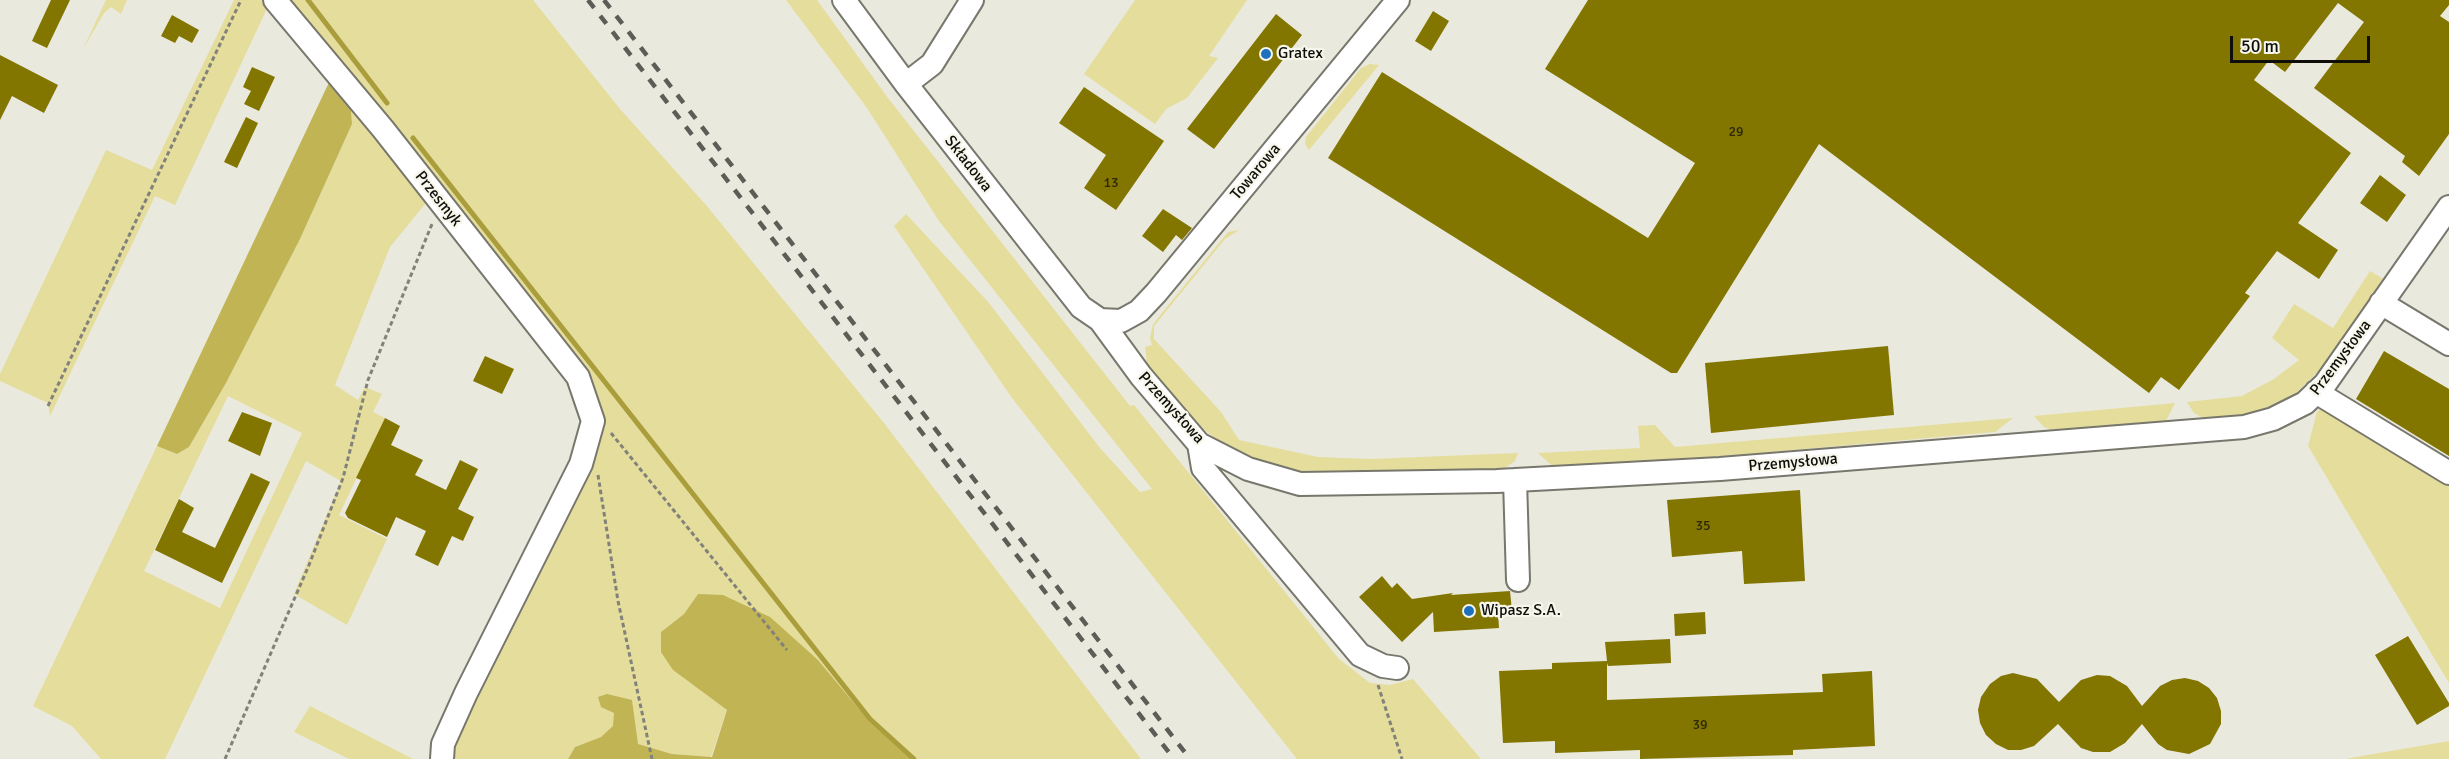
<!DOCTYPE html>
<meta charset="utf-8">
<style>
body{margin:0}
#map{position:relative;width:2449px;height:759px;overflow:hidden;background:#eae9dd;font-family:Signika,sans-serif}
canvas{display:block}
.scale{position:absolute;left:2230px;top:36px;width:140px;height:27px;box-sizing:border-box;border:3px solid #0f0e0b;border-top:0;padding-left:8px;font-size:18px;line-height:21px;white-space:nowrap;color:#0f0e0b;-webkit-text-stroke:4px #f7f6ea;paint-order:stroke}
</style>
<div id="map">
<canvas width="2449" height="759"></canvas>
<div class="scale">50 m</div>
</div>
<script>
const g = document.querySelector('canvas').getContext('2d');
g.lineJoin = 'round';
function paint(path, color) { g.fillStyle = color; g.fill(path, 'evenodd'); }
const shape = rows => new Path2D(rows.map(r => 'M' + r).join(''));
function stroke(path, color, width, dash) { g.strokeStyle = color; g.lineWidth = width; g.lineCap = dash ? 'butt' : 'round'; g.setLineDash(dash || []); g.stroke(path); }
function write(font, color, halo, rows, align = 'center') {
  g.font = font + ' Signika,sans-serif'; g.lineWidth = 4.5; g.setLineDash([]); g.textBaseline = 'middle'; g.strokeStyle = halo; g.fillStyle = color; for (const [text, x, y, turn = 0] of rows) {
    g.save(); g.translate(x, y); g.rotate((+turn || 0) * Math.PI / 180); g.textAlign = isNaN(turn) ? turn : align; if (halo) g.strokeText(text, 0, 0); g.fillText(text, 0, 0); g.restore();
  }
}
paint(shape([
 [106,0,127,0,121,14,111,7,104,13,83,49],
 [234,0,271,0,175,205,155,196,50,416,48,403,0,381,0,374,106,150,152,170],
 [275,0,533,0,620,109,706,205,884,423,1141,759,914,759,870,722,818,660,698,594,684,614,661,632,673,670,727,710,711,757,672,754,637,744,632,700,614,713,614,726,601,737,575,747,568,759,443,759,600,414,430,198,390,247,335,385,358,400,365,387,382,394,373,412,385,418,339,515,387,539,347,625,294,594,341,481,306,461,165,759,101,759,72,726,33,706,157,446,177,454,189,447,226,383,300,239,352,124,351,111,357,106],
 [228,396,302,433,220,608,144,571],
 [786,0,817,0,888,98,1130,406,1134,405,1339,659,1370,683,1390,685,1413,679,1481,759,1297,759,1012,398,894,226,906,214,989,303,1100,448,1140,492,1152,489,939,221,867,108],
 [1135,0,1247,0,1209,56,1218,58,1187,98,1166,109,1155,124,1084,74],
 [1370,64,1379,65,1309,150,1305,144,1306,137,1361,68],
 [1239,230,1225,239,1154,326,1154,339,1221,412,1239,440,1318,457,1371,459,1518,453,1515,461,1505,468,1495,471,1310,475,1271,466,1234,451,1207,432,1176,402,1147,363,1145,347,1152,345,1150,338,1153,324,1228,232],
 [2370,271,2385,280,2331,359,2296,393,2260,414,2209,421,2194,413,2187,402,2242,396,2274,379,2299,360,2272,338,2294,304,2333,328],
 [2175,403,2165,423,2052,430,2044,427,2034,416],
 [2325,405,2449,484,2449,683,2308,446,2317,412],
 [2013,418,1995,432,1738,455,1559,468,1550,464,1538,453,1640,448,1638,426,1655,425,1675,447],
 [310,706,413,759,349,759,294,732],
 [2449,741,2449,759,2346,759,2356,757]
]), '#e5dd9b');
paint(shape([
 [333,74,357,105,351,111,352,124,300,239,226,383,189,447,177,454,157,446],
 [698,594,723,595,770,617,818,660,870,722,914,759,568,759,575,747,601,737,613,726,614,713,601,707,598,697,607,694,632,700,638,744,672,754,712,757,727,710,673,670,661,652,661,632,684,614]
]), '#c1b455');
stroke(shape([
 [308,0,387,103],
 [413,138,870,719,914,759]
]), '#a99d3c', 5);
paint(shape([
 [51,0,70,0,47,48,32,41],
 [1588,0,2449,0,2449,5,2440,16,2449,22,2449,134,2419,176,2402,162,2405,156,2314,88,2364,22,2338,3,2285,72,2269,60,2254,80,2351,153,2298,223,2338,250,2319,279,2277,251,2245,293,2250,296,2179,390,2161,377,2149,393,1819,144,1677,373,1671,373,1328,158,1382,72,1648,238,1695,163,1545,69],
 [1433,11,1449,21,1431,51,1415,41],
 [1276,14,1302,35,1214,149,1187,129],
 [172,15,199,30,192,43,179,36,175,43,161,36],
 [0,55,58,85,44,113,12,96,0,120],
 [252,67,275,77,259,111,244,104,251,91,243,87],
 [1084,87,1164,141,1116,210,1084,188,1106,155,1059,123],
 [246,117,258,123,237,168,224,162],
 [2380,175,2406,195,2387,222,2360,203],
 [1163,209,1192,228,1182,240,1176,235,1163,252,1142,236],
 [1888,346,1894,415,1711,433,1705,363],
 [2384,351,2449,389,2449,456,2356,399],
 [485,356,514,369,502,394,473,381],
 [242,412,272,423,260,456,228,441],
 [385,418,400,426,391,445,423,460,415,475,446,490,460,460,478,469,458,509,474,517,463,541,452,536,438,566,415,555,426,531,396,517,387,537,348,518,345,513,361,480,356,478],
 [251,473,270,482,222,583,155,550,179,499,194,508,182,532,215,548],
 [1800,490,1805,581,1744,584,1742,551,1672,557,1667,500],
 [1382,576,1392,588,1397,583,1412,599,1453,593,1451,595,1510,591,1512,611,1498,612,1499,628,1434,632,1433,612,1402,642,1359,597],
 [1705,612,1706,634,1675,636,1674,614],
 [2408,636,2449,703,2449,706,2417,725,2375,655],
 [1670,639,1671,663,1608,666,1607,663,1607,700,1823,692,1822,674,1872,671,1875,746,1793,750,1793,755,1640,759,1640,750,1555,753,1555,741,1503,743,1499,671,1552,669,1552,663,1607,661,1605,642],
 [2013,673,2037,679,2059,702,2081,680,2097,675,2110,676,2127,686,2142,706,2160,686,2172,680,2185,678,2198,681,2209,688,2217,698,2221,711,2221,724,2210,744,2189,754,2167,750,2158,744,2142,724,2125,743,2110,752,2093,752,2081,748,2058,724,2034,746,2021,750,2008,750,1996,744,1986,735,1980,723,1978,710,1981,697,1990,684,2001,676]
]), '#827500');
const minor = shape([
 [275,0,383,129,578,377,593,421,581,464,466,693,443,744,442,759],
 [844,0,906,84,1081,307,1100,320,1141,376,1199,444,1248,469,1300,484,1497,481,1720,469,2244,427,2273,419,2305,403,2325,384,2449,207],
 [906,84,932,64,972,0],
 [2381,303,2449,344],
 [1100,320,1121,321,1139,311,1156,293,1398,0],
 [2316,392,2449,473],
 [1199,444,1203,468,1360,655,1383,666,1397,668],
 [1515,480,1518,580]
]);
stroke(minor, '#78776d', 26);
stroke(shape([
 [48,406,241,0],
 [611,433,787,650],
 [598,475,618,601,652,759],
 [1378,685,1402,759],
 [225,759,309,565,343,478,368,380,432,224]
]), '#83827a', 3, [4.5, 3]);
stroke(minor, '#fff', 22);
stroke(shape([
 [588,0,1174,759],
 [604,0,1190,759]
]), '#5d5c56', 4.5, [10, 10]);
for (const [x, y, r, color] of [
 [1266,54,6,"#1d70be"],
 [1469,611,6,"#1d70be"]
]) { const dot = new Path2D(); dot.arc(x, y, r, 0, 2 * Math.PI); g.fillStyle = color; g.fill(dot); stroke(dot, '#f7f6ea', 2); }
write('14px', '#2c2808', null, [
 ["29",1736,132],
 ["13",1111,183],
 ["35",1703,526],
 ["39",1700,725]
]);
write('16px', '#0f0e0b', '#f7f6ea', [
 ["Gratex",1278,54],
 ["Wipasz S.A.",1481,611]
], 'left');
write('16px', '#0f0e0b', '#f7f6ea', [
 ["Składowa",968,164,52],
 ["Towarowa",1256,172,-50],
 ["Przesmyk",438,199,52],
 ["Przemysłowa",2341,358,-53],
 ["Przemysłowa",1171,408,48],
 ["Przemysłowa",1793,463,-5]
]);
</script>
